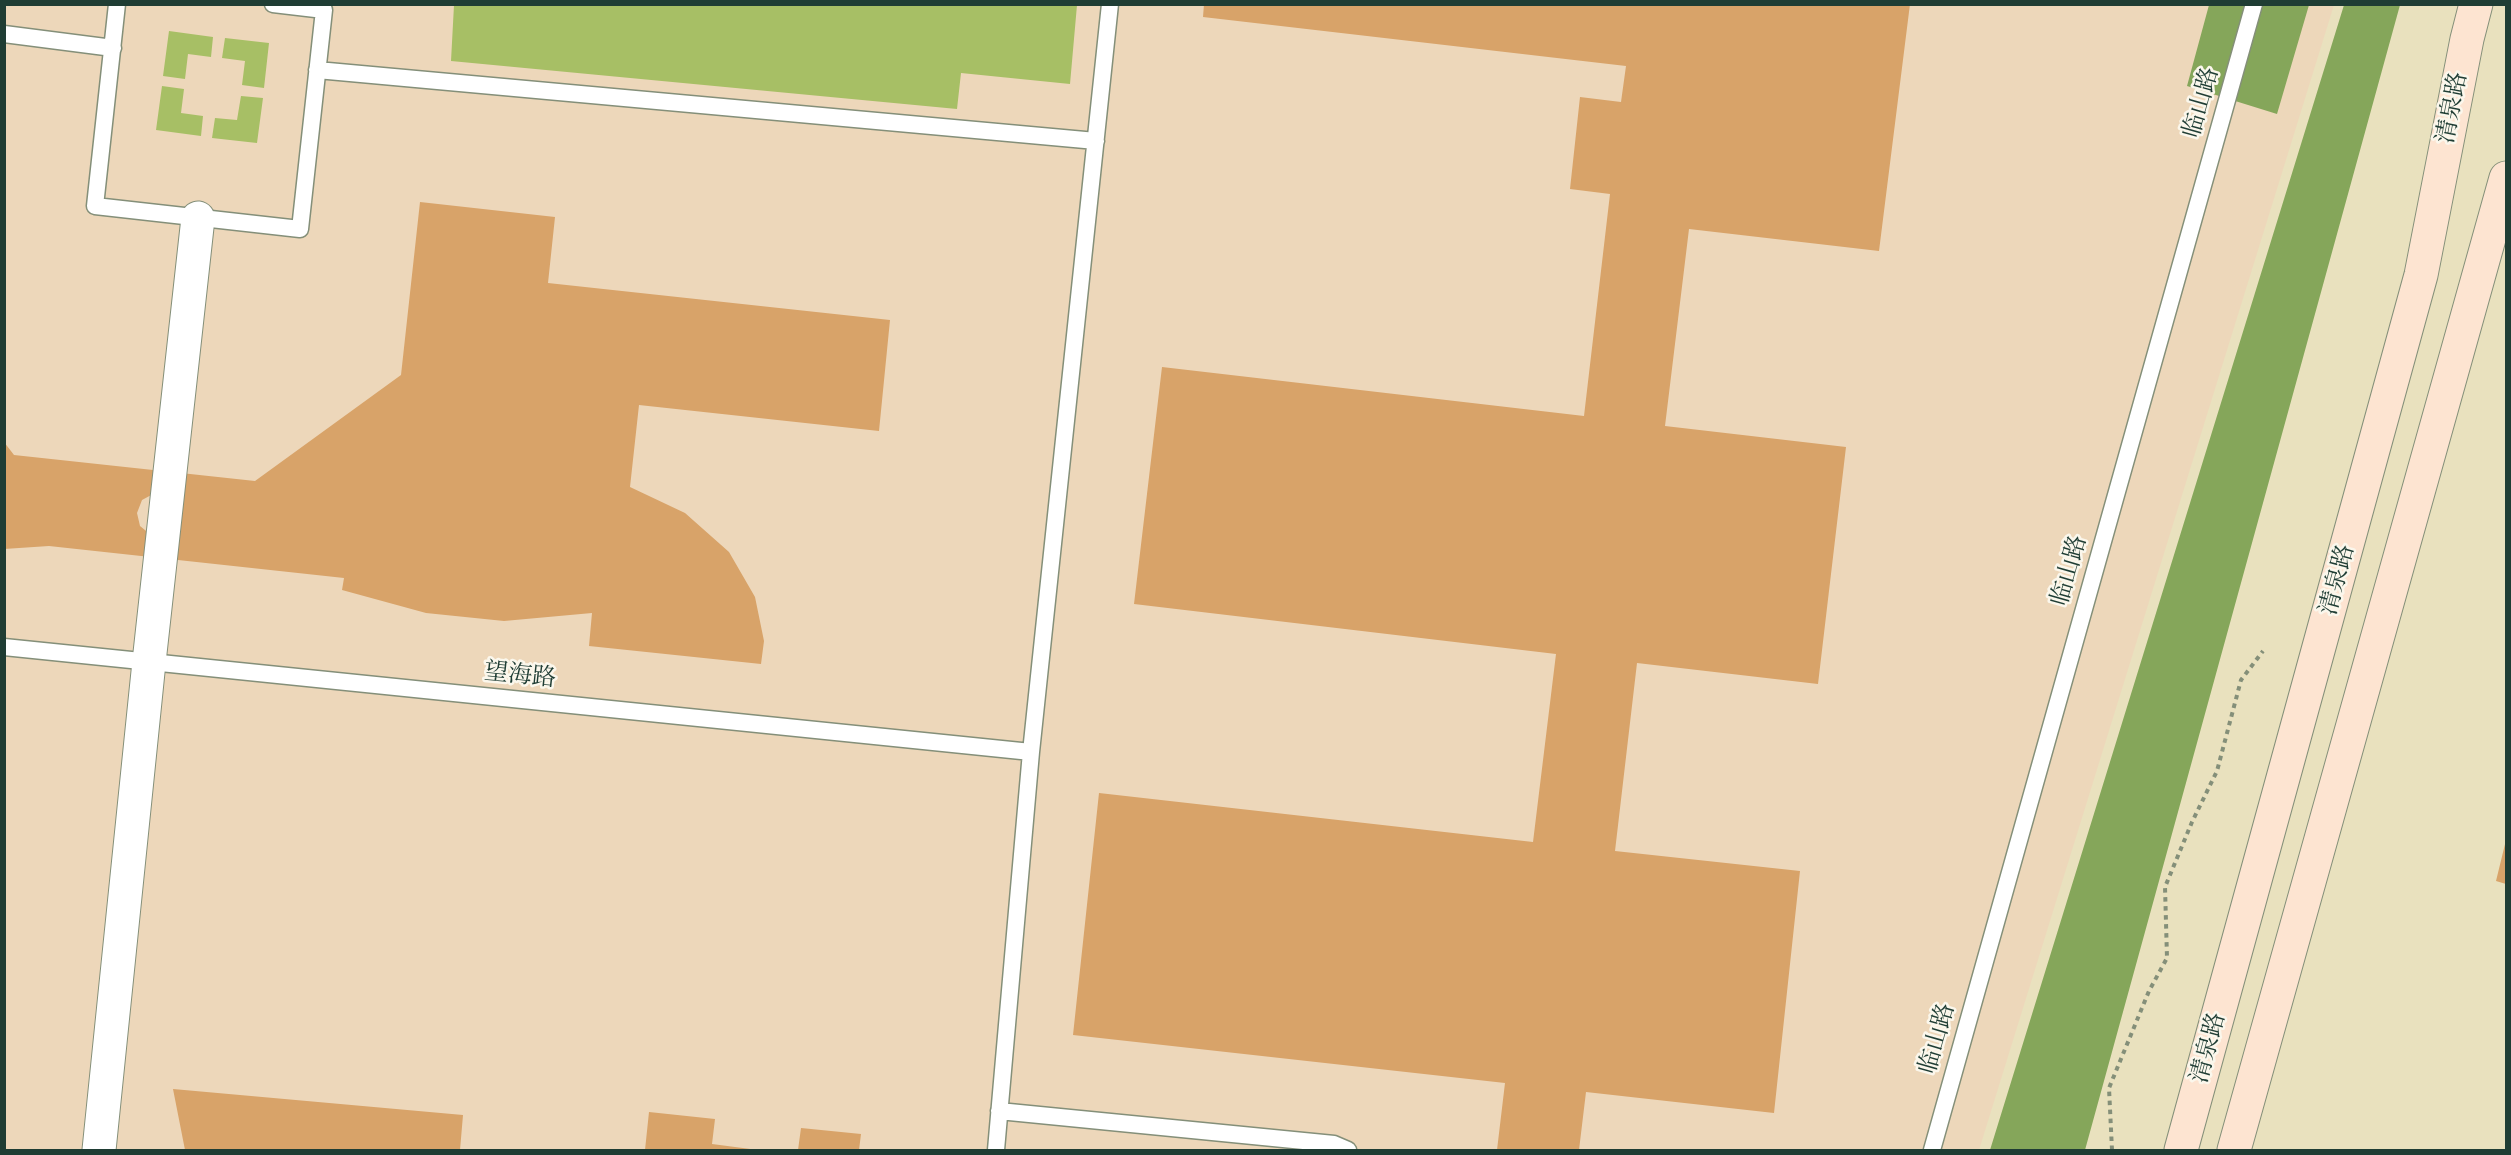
<!DOCTYPE html>
<meta charset="utf-8">
<style>
body{margin:0}
#map{position:relative;width:2511px;height:1155px;overflow:hidden;background:#e9e1be;font-family:"Gentium Book Plus",serif}
canvas{display:block}
.frame{position:absolute;inset:0;border:6px solid #1f3d34;pointer-events:none}
</style>
<div id="map">
<canvas width="2511" height="1155"></canvas>
<div class="frame"></div>
</div>
<script>
const g = document.querySelector('canvas').getContext('2d');
g.lineJoin = 'round';
function paint(path, color) { g.fillStyle = color; g.fill(path, 'evenodd'); }
const shape = rows => new Path2D(rows.map(r => 'M' + r).join(''));
function stroke(path, color, width, dash) { g.strokeStyle = color; g.lineWidth = width; g.lineCap = dash ? 'butt' : 'round'; g.setLineDash(dash || []); g.stroke(path); }
function write(font, color, halo, rows, align = 'center') {
  g.font = font + ' "Gentium Book Plus","Noto Serif SC",serif'; g.lineWidth = 5; g.setLineDash([]); g.textBaseline = 'middle'; g.strokeStyle = halo; g.fillStyle = color; for (const [text, x, y, turn = 0] of rows) {
    g.save(); g.translate(x, y); g.rotate((+turn || 0) * Math.PI / 180); g.textAlign = isNaN(turn) ? turn : align; if (halo) g.strokeText(text, 0, 0); g.fillText(text, 0, 0); g.restore();
  }
}
paint(shape([
 [5,5,2334,5,1979,1150,5,1150]
]), '#edd7ba');
paint(shape([
 [454,5,454,4,1077,5,1070,84,961,73,957,109,451,61],
 [169,31,213,37,211,57,188,54,185,79,163,76],
 [225,38,269,43,264,88,242,85,245,61,222,58],
 [162,86,184,89,181,113,203,116,201,136,156,130],
 [241,96,263,98,257,143,212,138,215,118,237,120]
]), '#a7bf65');
paint(shape([
 [2209,5,2309,5,2277,114,2187,86],
 [2344,5,2400,5,2085,1150,1990,1150]
]), '#85a65a');
paint(shape([
 [1204,4,1910,4,1879,251,1689,229,1665,426,1846,447,1818,684,1637,663,1615,851,1800,871,1774,1113,1586,1092,1579,1150,1497,1150,1505,1083,1073,1035,1099,793,1533,842,1556,654,1134,604,1162,367,1584,416,1610,194,1570,189,1580,97,1621,102,1626,66,1203,17],
 [420,202,555,217,548,283,890,320,879,431,639,405,630,487,685,513,729,552,755,597,764,641,761,664,589,646,592,613,504,621,426,613,342,590,344,578,49,546,4,549,4,442,14,455,255,481,401,375],
 [155,493,151,535,140,526,137,513,142,500],
 [2506,840,2506,884,2496,881],
 [173,1089,463,1115,460,1150,185,1150],
 [649,1112,715,1119,712,1144,758,1150,645,1150],
 [801,1128,861,1134,859,1150,798,1150]
]), '#d8a369');
const lane = shape([
 [117,4,95,206,300,229,324,10,273,4],
 [4,34,113,48],
 [317,70,1096,141],
 [4,647,1031,752],
 [999,1111,1334,1144,1348,1150],
 [996,1150,1031,752,1110,4],
 [1932,1150,2254,4]
]);
const street = shape([
 [99,1150,149,662,198,218]
]);
const secondary = shape([
 [2181,1150,2421,275,2467,39,2476,4],
 [2234,1150,2506,178]
]);
stroke(lane, '#848f79', 19);
stroke(street, '#848f79', 35);
stroke(secondary, '#848f79', 35);
stroke(shape([
 [2112,1150,2109,1088,2149,991,2167,958,2165,887,2192,822,2217,771,2241,680,2263,651]
]), '#848f79', 4, [4.5, 4.5]);
stroke(lane, '#fff', 16);
stroke(street, '#fff', 33);
stroke(secondary, '#fde4d1', 33);
write('24px', '#1f3d34', '#fbf7ec', [
 ["临山路",2202,103,-74],
 ["清泉路",2453,108,-79],
 ["临山路",2070,571,-74],
 ["清泉路",2338,580,-75],
 ["望海路",520,676,6],
 ["临山路",1938,1039,-74],
 ["清泉路",2209,1048,-75]
]);
</script>
